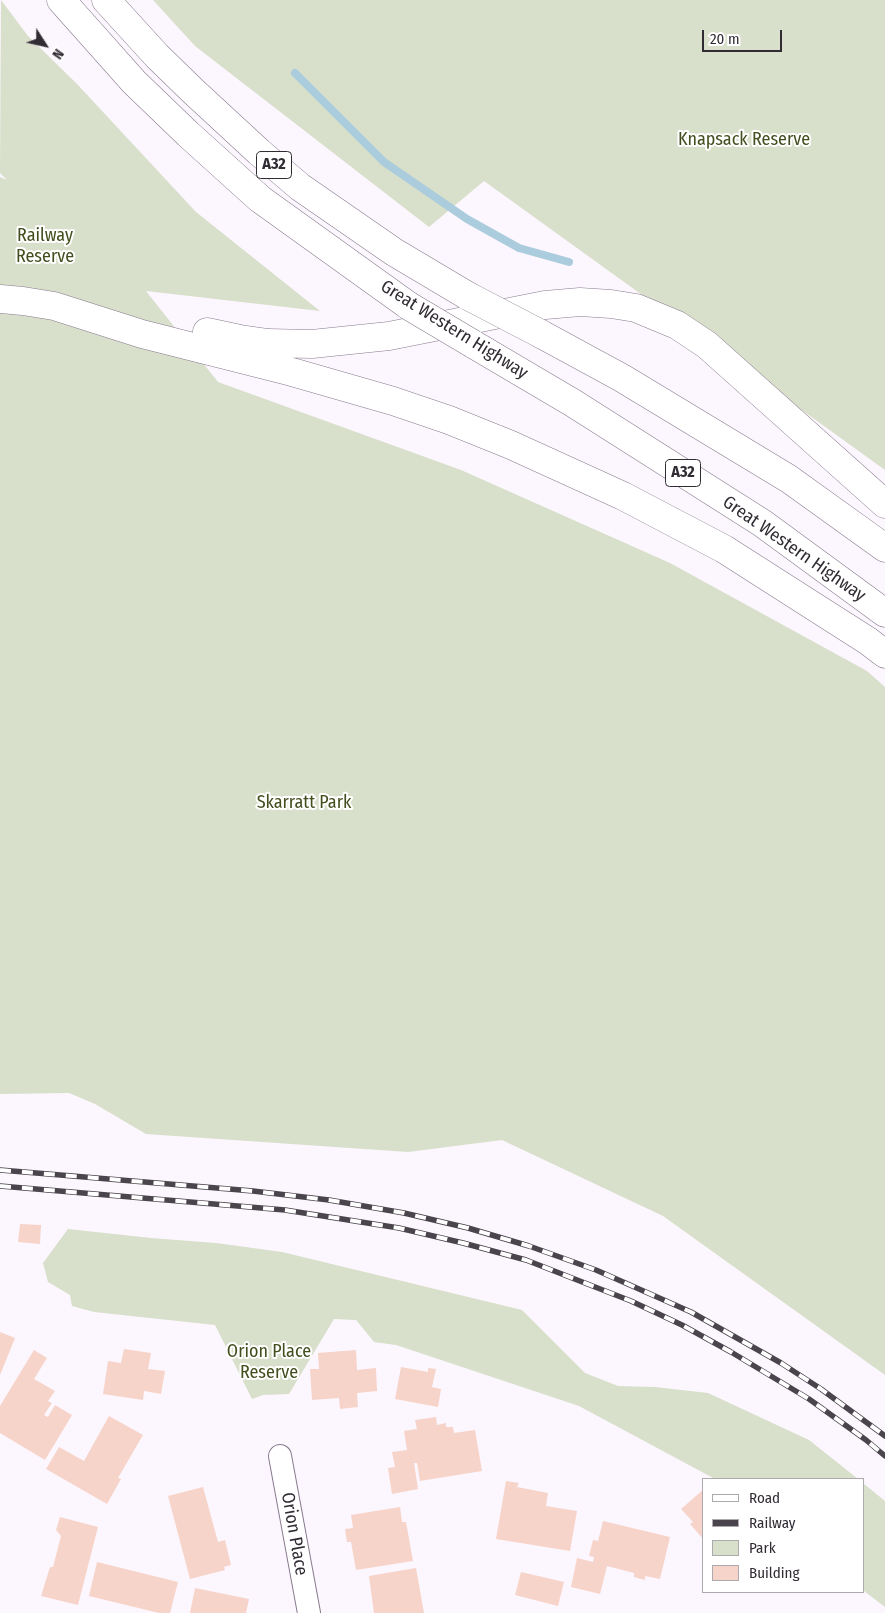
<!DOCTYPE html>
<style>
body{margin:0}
#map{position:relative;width:885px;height:1613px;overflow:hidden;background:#fcf6fe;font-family:"Fira Sans Condensed",sans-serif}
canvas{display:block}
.legend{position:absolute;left:702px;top:1478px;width:162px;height:115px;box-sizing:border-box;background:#fff;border:1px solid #adaaad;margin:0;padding:6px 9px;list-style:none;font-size:15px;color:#312b33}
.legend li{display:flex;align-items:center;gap:10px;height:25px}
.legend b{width:25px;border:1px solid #adaaad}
.north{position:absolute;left:20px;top:20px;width:50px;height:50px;-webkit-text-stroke:4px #fff;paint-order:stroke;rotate:125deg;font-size:14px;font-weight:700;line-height:20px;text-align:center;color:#312b33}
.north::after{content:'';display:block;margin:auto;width:18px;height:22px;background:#312b33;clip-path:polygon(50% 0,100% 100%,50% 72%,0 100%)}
.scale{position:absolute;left:702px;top:30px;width:80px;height:22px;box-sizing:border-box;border:2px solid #312b33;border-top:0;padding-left:6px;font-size:15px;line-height:18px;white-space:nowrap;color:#312b33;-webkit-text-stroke:4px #fff;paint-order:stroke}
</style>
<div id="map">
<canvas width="885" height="1613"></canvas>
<ul class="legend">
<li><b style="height:6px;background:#fff"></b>Road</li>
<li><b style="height:6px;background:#4a444c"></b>Railway</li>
<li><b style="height:14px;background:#d8dfca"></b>Park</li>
<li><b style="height:14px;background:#f7d4c9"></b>Building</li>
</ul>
<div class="north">N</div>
<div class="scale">20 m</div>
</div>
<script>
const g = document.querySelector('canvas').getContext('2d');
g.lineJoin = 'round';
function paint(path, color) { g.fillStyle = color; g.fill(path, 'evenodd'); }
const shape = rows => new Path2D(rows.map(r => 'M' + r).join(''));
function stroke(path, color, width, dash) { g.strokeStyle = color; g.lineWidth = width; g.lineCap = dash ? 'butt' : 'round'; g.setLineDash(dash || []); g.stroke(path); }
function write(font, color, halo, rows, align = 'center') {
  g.font = font + ' "Fira Sans Condensed",sans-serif'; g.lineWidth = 4; g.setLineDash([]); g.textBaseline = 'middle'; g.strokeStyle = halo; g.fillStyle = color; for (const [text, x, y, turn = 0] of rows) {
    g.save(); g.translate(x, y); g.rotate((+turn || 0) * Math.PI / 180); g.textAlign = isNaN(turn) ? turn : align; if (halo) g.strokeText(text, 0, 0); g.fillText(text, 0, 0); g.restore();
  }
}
paint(shape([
 [1,0,28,36,77,84,196,212,320,311,146,291,218,382,461,470,670,563,867,671,885,687,885,1375,663,1216,502,1140,408,1152,146,1134,95,1104,69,1093,0,1094,0,177,7,180,0,173],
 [153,0,885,0,885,470,484,181,429,227,195,46],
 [68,1229,151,1238,216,1243,282,1252,522,1310,585,1373,618,1386,655,1387,708,1393,809,1440,858,1479,715,1479,579,1406,396,1345,374,1342,356,1320,334,1319,289,1394,263,1395,252,1399,215,1325,94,1312,72,1306,70,1295,48,1282,43,1263],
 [864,1484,885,1501,885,1607,864,1591]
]), '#d8dfca');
stroke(shape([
 [295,73,384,162,467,219,519,248,569,262]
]), '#abccdd', 8);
paint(shape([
 [20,1224,41,1225,40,1244,18,1242],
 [0,1332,15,1338,0,1375],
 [124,1349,151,1353,148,1369,165,1371,161,1394,144,1391,143,1400,103,1394,108,1361,121,1363],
 [34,1350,47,1358,34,1379,55,1391,48,1401,52,1403,44,1415,48,1417,55,1405,72,1415,45,1460,0,1433,0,1406],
 [356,1350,357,1370,376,1368,377,1391,357,1393,358,1407,340,1409,339,1398,312,1400,310,1369,319,1369,318,1353],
 [401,1367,428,1372,428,1368,436,1369,432,1387,441,1389,438,1407,395,1399],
 [109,1416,143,1435,118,1478,121,1479,107,1504,46,1469,59,1447,84,1461],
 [436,1417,437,1425,446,1423,446,1427,453,1427,454,1433,475,1430,482,1471,420,1481,417,1463,414,1463,418,1489,392,1494,388,1468,395,1467,392,1452,407,1450,404,1431,417,1429,415,1420],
 [506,1481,519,1483,517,1487,548,1493,546,1506,577,1511,570,1551,496,1539],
 [203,1487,218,1542,225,1540,231,1565,224,1567,225,1570,190,1579,168,1496],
 [704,1489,704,1540,690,1524,693,1522,681,1509],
 [400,1507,402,1522,406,1522,413,1561,356,1570,351,1542,347,1542,345,1529,353,1528,351,1515],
 [60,1517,98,1527,78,1605,41,1596,50,1567,53,1567,61,1536,56,1530],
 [603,1521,670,1537,660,1579,645,1576,645,1580,634,1577,634,1573,607,1566,600,1594,571,1587,577,1558,593,1562,594,1557,589,1556,593,1540,598,1541],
 [97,1562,178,1582,170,1613,159,1613,89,1596],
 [416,1568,424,1613,374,1613,369,1576],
 [521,1572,564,1582,558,1606,515,1595],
 [195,1588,249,1599,246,1613,190,1613]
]), '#f7d4c9');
const street = shape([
 [280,1456,309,1613]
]);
const secondary = shape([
 [0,299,23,301,54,306,142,334,292,372,393,401,449,420,511,445,623,496,724,549,868,641,885,654],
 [207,332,240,339,268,343,312,344,389,336,545,305,580,302,611,304,636,308,677,325,707,345,885,504]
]);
const highway = shape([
 [61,0,134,82,188,134,260,199,409,306],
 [106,0,157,56,193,91,259,152,300,187,394,252,468,296],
 [541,334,622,378,789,479,885,548],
 [473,344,573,403,762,523,885,613]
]);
stroke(street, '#887a8e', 24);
stroke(secondary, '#887a8e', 29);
stroke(highway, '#887a8e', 29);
stroke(street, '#fff', 22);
stroke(secondary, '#fff', 28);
stroke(highway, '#fff', 28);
const rail = shape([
 [0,1170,253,1191,329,1200,404,1213,468,1228,529,1246,596,1270,691,1312,781,1363,821,1389,885,1436],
 [0,1186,285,1210,399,1228,463,1243,526,1260,631,1301,682,1325,731,1352,809,1399,866,1440,885,1456]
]);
stroke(rail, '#4a444c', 5.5);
stroke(rail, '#fff', 4, [11]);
const highwayBridge = shape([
 [468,296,541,334],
 [409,306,473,344]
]);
stroke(highwayBridge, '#887a8e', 29, []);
stroke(highwayBridge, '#fff', 28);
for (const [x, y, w] of [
 [274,165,35],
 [683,473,35]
]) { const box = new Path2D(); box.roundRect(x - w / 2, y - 13.5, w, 27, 4); g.fillStyle = '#fff'; g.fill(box); stroke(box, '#312b33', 1); }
write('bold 16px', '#312b33', null, [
 ["A32",274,165],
 ["A32",683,473]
]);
write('18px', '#424e1e', '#fff', [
 ["Knapsack Reserve",744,140],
 ["Railway",45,236],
 ["Reserve",45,257],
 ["Skarratt Park",304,803],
 ["Orion Place",269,1352],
 ["Reserve",269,1373]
]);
write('18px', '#312b33', '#fff', [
 ["Great Western Highway",454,330,32],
 ["Great Western Highway",794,549,35],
 ["Orion Place",294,1534,80]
]);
</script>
